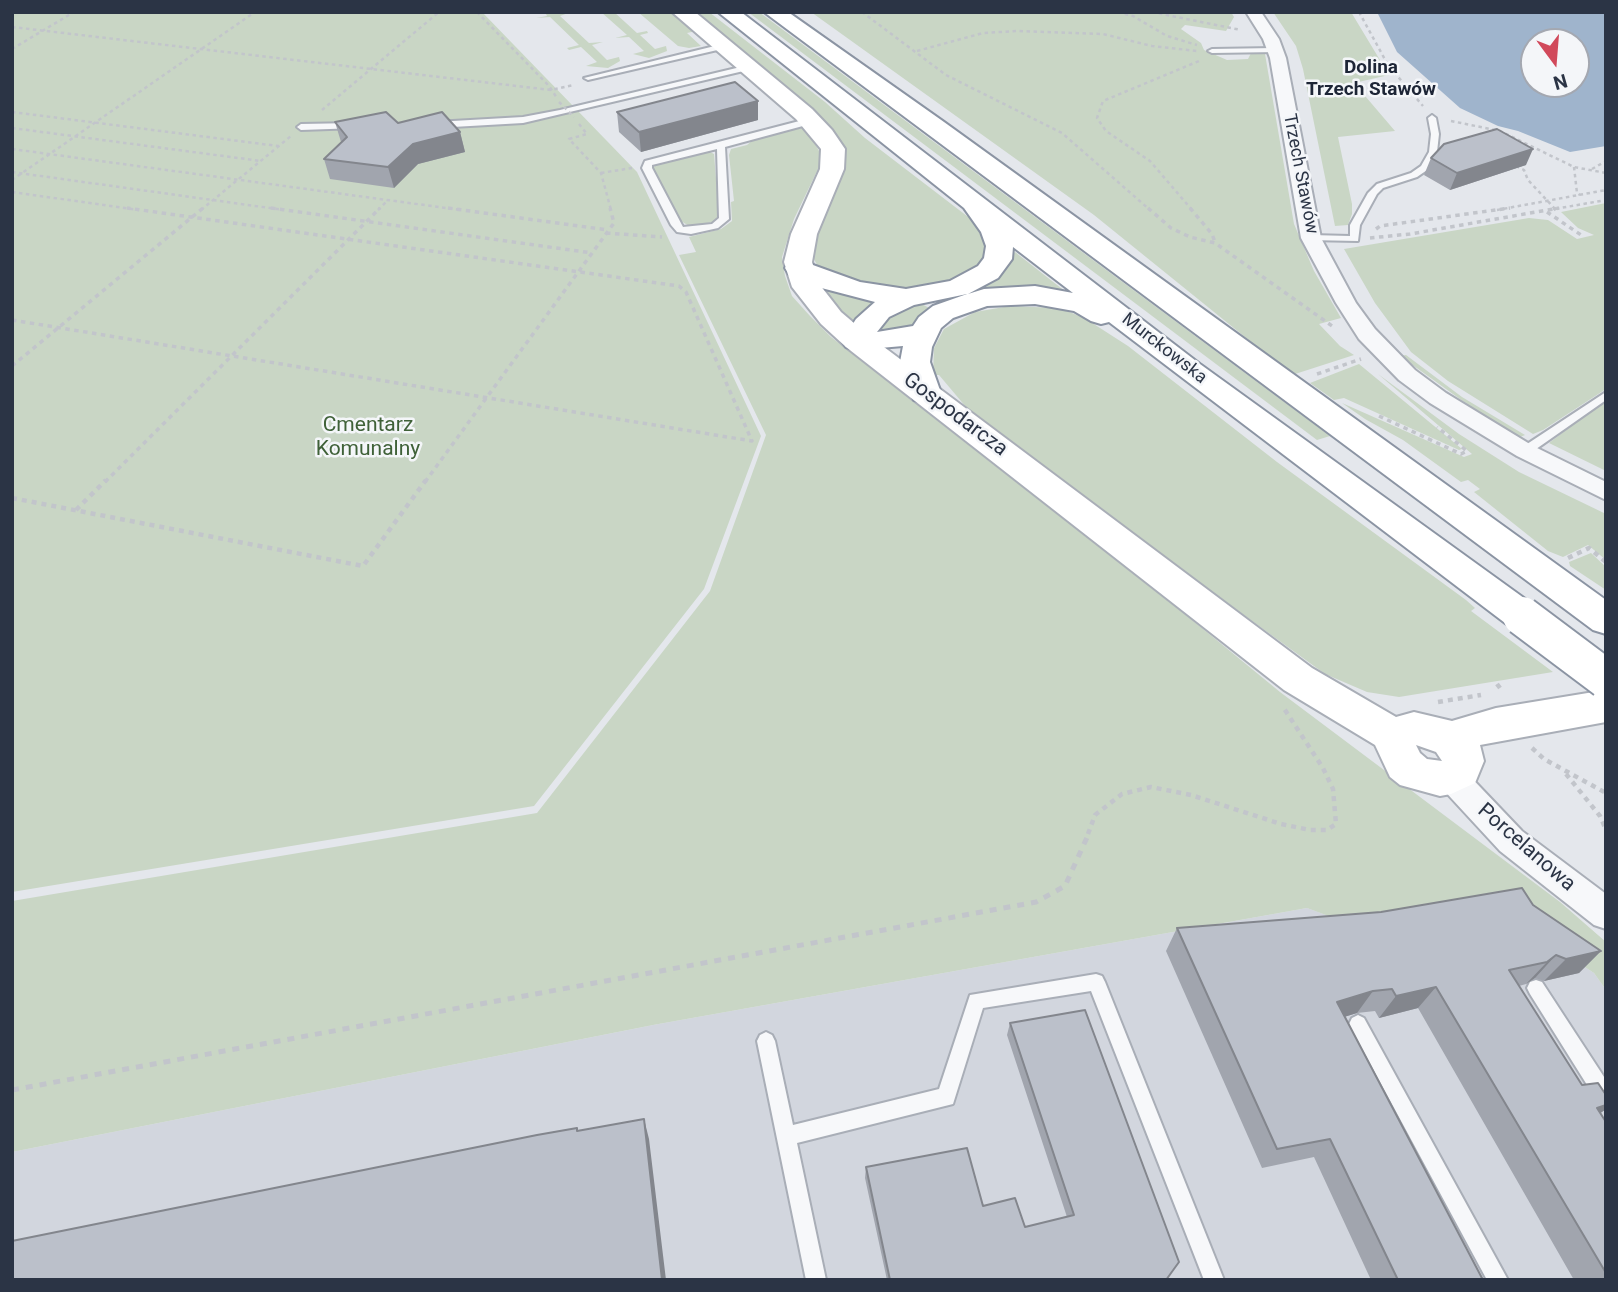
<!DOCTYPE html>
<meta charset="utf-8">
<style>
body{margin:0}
#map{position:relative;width:1618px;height:1292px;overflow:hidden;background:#e4e7ec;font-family:Roboto,sans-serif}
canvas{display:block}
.frame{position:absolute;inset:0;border:14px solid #2b3445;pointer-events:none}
.north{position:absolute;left:1520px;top:28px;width:70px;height:70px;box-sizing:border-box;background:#f4f6f9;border:2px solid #a4a8b1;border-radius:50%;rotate:164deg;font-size:19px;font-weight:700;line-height:28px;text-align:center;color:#2b3445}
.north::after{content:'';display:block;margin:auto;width:24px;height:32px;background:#d1495b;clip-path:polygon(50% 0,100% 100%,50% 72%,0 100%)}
</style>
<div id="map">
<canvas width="1618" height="1292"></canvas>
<div class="frame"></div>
<div class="north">N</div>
</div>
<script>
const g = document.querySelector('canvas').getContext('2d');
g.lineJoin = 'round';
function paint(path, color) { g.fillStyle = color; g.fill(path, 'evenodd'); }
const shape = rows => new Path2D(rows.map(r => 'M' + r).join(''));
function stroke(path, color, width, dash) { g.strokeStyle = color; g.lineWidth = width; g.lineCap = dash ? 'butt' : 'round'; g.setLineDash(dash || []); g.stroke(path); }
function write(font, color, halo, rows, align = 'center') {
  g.font = font + ' Roboto,sans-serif'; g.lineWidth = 5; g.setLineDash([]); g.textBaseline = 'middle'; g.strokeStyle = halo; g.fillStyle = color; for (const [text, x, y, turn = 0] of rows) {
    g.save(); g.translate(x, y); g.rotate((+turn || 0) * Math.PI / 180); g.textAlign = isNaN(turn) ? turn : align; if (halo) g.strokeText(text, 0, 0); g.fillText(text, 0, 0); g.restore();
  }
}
paint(shape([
 [1307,908,1351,924,1520,925,1594,973,1606,990,1606,1280,12,1280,12,1152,653,1025]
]), '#d2d6de');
paint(shape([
 [12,12,482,12,637,172,761,436,704,589,534,806,12,892],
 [545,12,571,12,560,16,589,43,603,42,592,45,607,60,619,57,620,61,608,68,586,66,597,62,581,47,569,50,567,48,579,45,550,17,536,18,547,16],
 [601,12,614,12,637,33,647,31,648,33,640,35,655,49,666,46,667,51,649,58,633,54,644,51,629,37,615,38,627,35],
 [638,12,673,12,696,31,687,33,701,46,689,48,678,46],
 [689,12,709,12,825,102,865,138,980,226,987,246,985,256,974,273,967,278,911,291,878,289,818,267,812,255,812,245,845,165,842,146],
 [748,12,759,12,1330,436,1317,440],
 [811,12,1231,12,1234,17,1226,31,1185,25,1181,29,1201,43,1204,50,1227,60,1248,59,1251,53,1265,54,1294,224,1314,271,1341,318,1319,324,1340,346,1354,355,1292,375,1094,215],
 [1273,12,1351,12,1389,75,1354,83,1395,131,1338,137,1352,204,1352,214,1348,225,1335,226,1303,69,1296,46],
 [799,128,806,130,812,138,819,151,819,167,794,219,782,257,785,276,792,296,810,316,831,337,1186,615,1280,692,1560,902,1606,942,1606,990,1594,973,1520,925,1350,924,1307,908,653,1025,12,1152,12,901,537,813,710,591,766,435,679,255,696,252,689,237,721,229,732,221,731,202,734,201,729,155,731,149,747,145,754,139],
 [708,151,714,154,719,215,713,222,689,226,681,221,652,168,658,164],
 [1606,203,1606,389,1543,430,1533,434,1448,381,1411,352,1375,303,1344,249,1529,218,1548,220,1577,239,1594,235,1578,228,1561,212],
 [1015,252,1066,292,967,292],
 [825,288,882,300,865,311,854,324,833,305,824,292],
 [920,303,931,309,911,327,877,335,884,320,904,307],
 [1010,306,1057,308,1072,313,1086,319,1128,346,1277,462,1466,600,1475,608,1471,611,1553,672,1399,697,1367,692,1325,674,1098,509,966,407,939,375,933,375,934,348,944,329,975,312],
 [1406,355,1462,397,1525,435,1520,437,1478,412,1400,356],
 [1359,364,1462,449,1459,450,1344,398,1334,400,1310,383],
 [1378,374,1459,434,1519,472,1606,514,1606,560,1588,545,1563,557,1548,551,1474,492,1480,489,1468,480,1461,482,1403,440,1365,419,1342,403,1464,457,1472,454],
 [1606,401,1606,471,1549,443,1601,403],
 [1591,553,1606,567,1606,590,1570,566,1569,562]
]), '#c9d6c5');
paint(shape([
 [1377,12,1606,12,1606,146,1570,152,1518,131,1498,126,1460,108,1397,52],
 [1534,42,1576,42,1576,84,1534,84]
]), '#9fb4cc');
const lane = shape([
 [723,44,726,44,726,48,588,80,584,78,723,44],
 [1275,48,1279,50,1278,52,1212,53,1208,51,1212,49,1275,48],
 [749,65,752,65,752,69,523,123,435,128,431,125,435,122,523,117,560,110,749,65],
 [1432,115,1436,118,1439,134,1437,152,1430,168,1417,177,1383,188,1377,194,1360,225,1358,241,1308,240,1308,236,1311,235,1350,236,1350,225,1368,193,1377,184,1411,173,1421,166,1429,152,1431,134,1428,118,1432,115],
 [811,118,815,121,814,123,725,147,729,219,718,228,691,234,677,232,671,225,642,168,645,161,811,118],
 [717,149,719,218,712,224,683,227,652,168,652,165,717,149],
 [355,123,359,126,358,128,301,130,297,127,301,124,355,123],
 [1606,392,1606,400,1529,454,1521,454,1519,451,1521,448,1606,392],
 [1096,974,1102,976,1105,982,1224,1280,1204,1280,1091,991,983,1008,953,1104,797,1143,826,1280,806,1280,757,1041,760,1035,766,1032,772,1035,775,1041,793,1125,939,1089,970,995,1096,974],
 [1536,980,1542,982,1606,1080,1606,1106,1599,1104,1530,994,1527,988,1530,982,1536,980],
 [1358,1015,1364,1018,1508,1280,1487,1280,1352,1030,1349,1024,1352,1018,1358,1015]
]);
const street = shape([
 [1246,12,1261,12,1279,39,1286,58,1321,238,1356,303,1375,329,1415,370,1446,393,1533,446,1606,482,1606,500,1517,456,1430,403,1399,380,1359,339,1336,303,1301,238,1270,58,1263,39,1246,12],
 [1451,764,1462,768,1522,831,1606,894,1606,929,1594,925,1500,851,1440,786,1436,777,1440,768,1451,764]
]);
const secondary = shape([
 [672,12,695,12,812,109,832,130,845,149,844,169,817,234,812,262,820,285,841,312,868,335,1312,668,1396,717,1414,712,1452,721,1496,708,1606,690,1606,722,1480,745,1484,761,1475,783,1451,794,1440,796,1400,785,1390,777,1375,745,1284,690,846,347,821,324,792,287,784,262,791,234,820,169,821,149,796,119,672,12],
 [1416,745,1436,752,1442,761,1427,759,1420,753,1416,745]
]);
const highway = shape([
 [718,12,741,12,1200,364,1535,606,1541,616,1535,626,1522,630,1509,626,1109,322,1101,324,1091,321,1074,311,1035,304,987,306,953,318,941,328,932,347,930,362,941,393,936,400,925,402,914,400,900,362,903,346,857,350,846,347,842,341,856,319,875,302,810,285,789,274,785,268,789,262,799,260,860,282,906,289,950,281,978,266,984,258,986,246,981,232,964,208,718,12],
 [1013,247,1073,293,1035,286,984,289,968,294,998,278,1012,259,1013,247],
 [967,294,933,306,919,317,913,326,877,332,889,317,914,305,967,294],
 [764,12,788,12,944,122,1606,600,1606,634,1593,630,764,12]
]);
stroke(lane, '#a9aeb7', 4);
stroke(street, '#a9aeb7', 4);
stroke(secondary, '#a9aeb7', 4);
stroke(highway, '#8b94a3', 4);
stroke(shape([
 [477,12,549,86,557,98],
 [862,12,946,75,1062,133,1150,210],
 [1118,12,1133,16,1167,36,1197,45],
 [1152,12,1241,30],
 [1359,12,1388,65,1423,106],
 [12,27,551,90,574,85],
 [12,49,74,12],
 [917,51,983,33,1017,31,1103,34,1152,46,1197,51],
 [322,110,439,12],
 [12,112,278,146],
 [1451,121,1500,131,1574,167,1606,173],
 [579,124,587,134,569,139,601,173,611,210],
 [12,128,261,161],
 [12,149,461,210],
 [1516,166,1524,170,1528,180,1556,210],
 [1574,167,1577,193,1580,195],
 [1592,169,1606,161],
 [12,172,284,210],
 [601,173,632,168],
 [12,180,255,12],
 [12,192,139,210],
 [201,210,291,136],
 [378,210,387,201],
 [1192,210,1150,161,1106,131,1097,118,1103,101,1199,61],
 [1497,210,1606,190],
 [1549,210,1606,200]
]), '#c2c5cb', 2.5, [3.5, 3.5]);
stroke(shape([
 [271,208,592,253],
 [448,208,608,230],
 [1148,208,1171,228,1190,237,1215,243,1335,328],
 [1190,208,1212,234,1215,242],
 [1554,208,1556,210],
 [1547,212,1584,237],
 [1376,229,1380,226,1510,208],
 [606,233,662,237],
 [1370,238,1410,234,1559,208],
 [12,320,752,441,686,292,679,286,127,208],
 [12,366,203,208],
 [1317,374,1361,359],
 [1379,416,1461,454,1467,451,1437,427],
 [105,482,380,208],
 [425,482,614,223,610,208]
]), '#c2c5cb', 3.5, [4.5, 4.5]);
stroke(shape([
 [12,498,363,566,426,480],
 [76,510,106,480],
 [1568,558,1589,548,1606,562],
 [1497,684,1503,692],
 [1438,702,1481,695],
 [1532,748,1544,759,1606,793],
 [1566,774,1600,816,1606,830],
 [1088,834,1095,815,1122,794,1151,787,1191,795,1281,824,1310,830,1327,830,1336,824,1333,789,1323,768,1283,707]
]), '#c2c5cb', 4.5, [5, 5]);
stroke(shape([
 [12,1090,1036,902,1065,886,1089,833]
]), '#c2c5cb', 5, [7, 7]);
paint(lane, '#f7f8fa');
paint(street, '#f7f8fa');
paint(secondary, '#fff');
paint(highway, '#fff');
const highwayBridge = shape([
 [1522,616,1606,679]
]);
stroke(highwayBridge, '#8b94a3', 42, []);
stroke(shape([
 [559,102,574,117]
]), '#c2c5cb', 2.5, [3.5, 3.5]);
stroke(highwayBridge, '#fff', 38);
paint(shape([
 [617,112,758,120,641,152,619,132],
 [335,122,398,123,460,132,465,152,418,164,394,188,330,179,324,159,341,142],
 [1431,158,1526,165,1450,190,1424,175],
 [1533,905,1601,951,1579,973,1544,981,1535,978,1526,984,1519,986,1582,1085,1606,1095,1606,1109,1600,1113,1606,1122,1606,1280,1574,1280,1418,1008,1379,1018,1375,1011,1357,1013,1344,1017,1483,1280,1371,1280,1314,1157,1262,1168,1166,951,1177,928],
 [1010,1023,1166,1280,887,1280,865,1178,866,1167,983,1206,1025,1227,1067,1217,1007,1035]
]), '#a1a5ae');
paint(shape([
 [758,101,758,120,641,152,639,132],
 [460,132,465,152,418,164,394,188,388,167,413,144],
 [1533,149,1526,165,1450,190,1457,173],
 [1601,951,1579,973,1544,981,1566,959],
 [1556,955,1535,978,1526,984,1547,962],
 [1436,987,1418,1008,1379,1018,1396,996],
 [1373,991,1357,1013,1321,1024,1337,1002],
 [1606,1105,1606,1109,1587,1123,1597,1108],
 [644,1119,649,1139,666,1280,662,1280]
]), '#83868d');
const building = shape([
 [735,82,758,101,639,132,617,112,735,82],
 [386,112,398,123,442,112,460,132,413,144,388,167,324,159,347,137,335,122,386,112],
 [1497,129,1533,149,1457,173,1431,158,1444,144,1497,129],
 [1522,888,1533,905,1601,951,1566,959,1556,955,1547,962,1509,970,1582,1085,1598,1083,1606,1095,1606,1105,1597,1108,1606,1122,1606,1273,1436,987,1396,996,1392,989,1373,991,1337,1002,1483,1280,1398,1280,1330,1139,1277,1149,1177,928,1381,912,1522,888],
 [1085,1010,1179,1262,1166,1280,890,1280,866,1167,967,1148,983,1206,1015,1198,1025,1227,1074,1215,1010,1023,1085,1010],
 [644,1119,662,1280,12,1280,12,1241,537,1135,577,1128,577,1131,644,1119]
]);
paint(building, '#bbc0ca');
stroke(building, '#83868d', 2);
write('18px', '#2b3445', '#f4f6f9', [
 ["Trzech Stawów",1300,174,79],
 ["Murckowska",1164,349,38]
]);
write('bold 19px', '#1d2536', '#f4f6f9', [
 ["Dolina",1371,68],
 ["Trzech Stawów",1371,90]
]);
write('21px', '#2b3445', '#f4f6f9', [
 ["Gospodarcza",955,415,37],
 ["Porcelanowa",1526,848,41]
]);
write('21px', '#3f6138', '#f4f6f9', [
 ["Cmentarz",368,426],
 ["Komunalny",368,450]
]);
</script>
